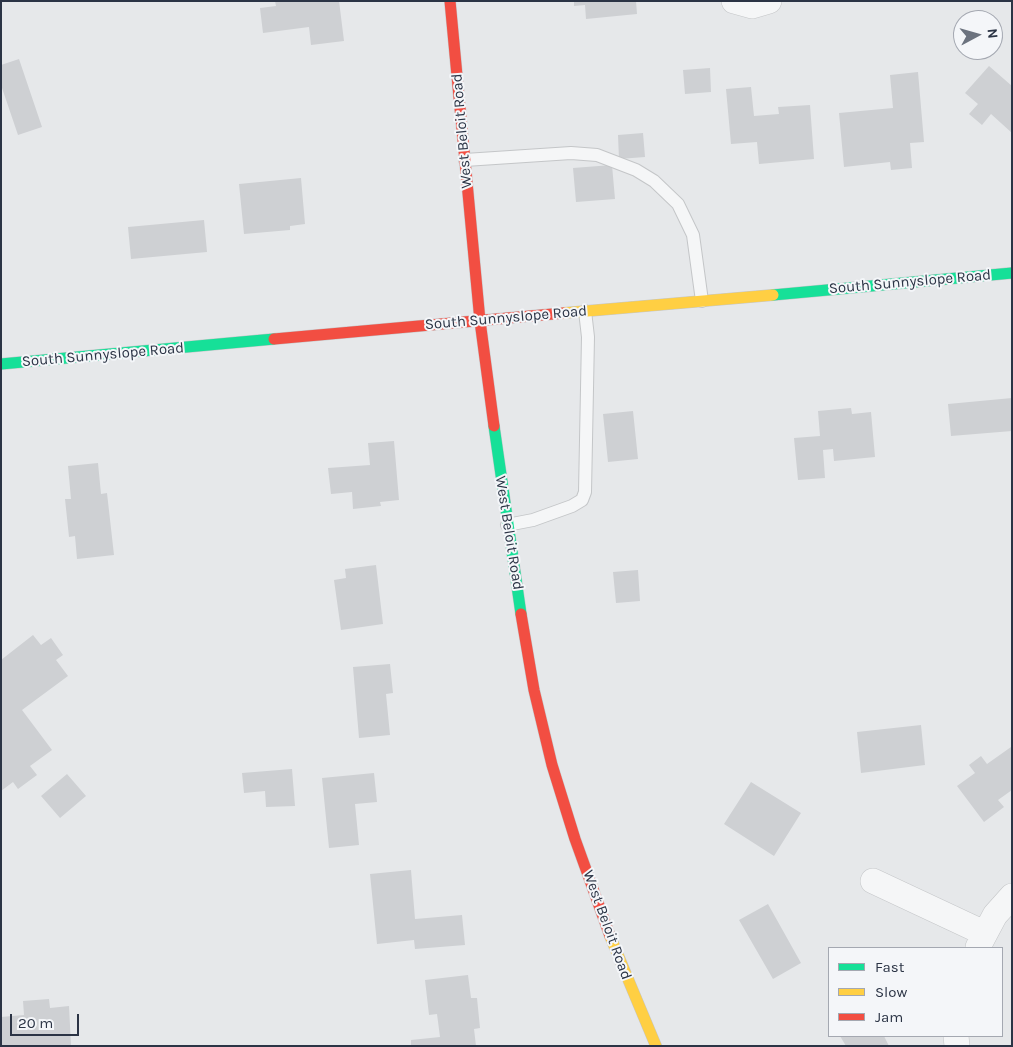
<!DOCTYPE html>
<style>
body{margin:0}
#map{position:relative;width:1013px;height:1047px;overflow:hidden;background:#e6e8ea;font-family:Karla,sans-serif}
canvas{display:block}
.frame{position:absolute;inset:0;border:2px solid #2b3445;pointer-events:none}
.legend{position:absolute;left:828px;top:947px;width:175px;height:90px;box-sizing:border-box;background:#f4f6f9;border:1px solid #a4a8b1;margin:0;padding:6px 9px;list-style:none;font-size:15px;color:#2b3445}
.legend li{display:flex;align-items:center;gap:10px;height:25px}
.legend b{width:25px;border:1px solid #a4a8b1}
.north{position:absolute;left:953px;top:10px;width:50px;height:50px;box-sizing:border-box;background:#f4f6f9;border:1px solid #a4a8b1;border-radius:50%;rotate:84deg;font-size:14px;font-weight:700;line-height:20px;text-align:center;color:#2b3445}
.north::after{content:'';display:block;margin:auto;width:18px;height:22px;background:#6c737f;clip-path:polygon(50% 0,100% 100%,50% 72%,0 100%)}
.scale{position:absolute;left:10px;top:1014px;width:69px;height:22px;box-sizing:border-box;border:2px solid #2b3445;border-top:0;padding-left:6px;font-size:15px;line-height:18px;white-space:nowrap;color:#2b3445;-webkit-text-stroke:4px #f4f6f9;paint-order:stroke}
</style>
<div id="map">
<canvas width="1013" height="1047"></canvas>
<div class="frame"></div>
<ul class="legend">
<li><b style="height:6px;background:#16e098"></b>Fast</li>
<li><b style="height:6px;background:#ffcf43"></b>Slow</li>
<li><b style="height:6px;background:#f24e42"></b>Jam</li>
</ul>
<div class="north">N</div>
<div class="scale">20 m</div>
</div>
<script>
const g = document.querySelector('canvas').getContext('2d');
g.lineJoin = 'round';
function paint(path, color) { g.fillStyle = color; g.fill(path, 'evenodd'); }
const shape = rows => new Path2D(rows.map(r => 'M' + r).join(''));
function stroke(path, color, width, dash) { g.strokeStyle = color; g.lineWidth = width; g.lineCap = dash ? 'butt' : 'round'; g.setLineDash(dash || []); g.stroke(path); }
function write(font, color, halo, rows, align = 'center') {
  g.font = font + ' Karla,sans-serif'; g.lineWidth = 4; g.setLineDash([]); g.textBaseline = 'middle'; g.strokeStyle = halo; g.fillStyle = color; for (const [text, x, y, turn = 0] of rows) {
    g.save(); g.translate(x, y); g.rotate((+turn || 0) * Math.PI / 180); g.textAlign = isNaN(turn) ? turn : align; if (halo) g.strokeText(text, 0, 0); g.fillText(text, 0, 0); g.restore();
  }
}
paint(shape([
 [275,1,339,1,344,41,311,45,309,27,263,33,260,8,276,6],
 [574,1,636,1,637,14,586,19,585,5,574,6],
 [19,59,42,127,18,135,1,85,1,65],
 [989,66,1012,86,1012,133,991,114,982,125,969,114,978,104,965,93],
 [710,68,711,92,685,94,683,70],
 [918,72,924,142,910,143,912,168,891,170,890,162,844,167,839,113,893,108,890,75],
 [751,87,754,116,779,114,778,107,810,105,814,159,759,164,757,142,731,144,726,89],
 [643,133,645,157,619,159,618,135],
 [612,165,615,199,576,202,573,168],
 [301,178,305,224,290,226,290,230,244,234,239,184],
 [204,220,207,252,131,259,128,227],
 [1012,398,1012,431,951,436,948,404],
 [851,408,852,414,871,412,875,457,834,461,833,449,823,450,825,478,798,480,794,438,820,436,818,411],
 [633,411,638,459,608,462,603,414],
 [394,441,399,500,380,502,381,506,353,509,352,492,331,494,328,468,370,465,368,443],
 [98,463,101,494,107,493,114,555,77,559,75,536,69,537,65,499,71,499,68,466],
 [376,565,383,624,341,630,334,580,346,578,345,569],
 [638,570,640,601,616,603,613,572],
 [33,635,41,645,51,638,63,655,56,660,68,676,22,710,52,750,30,766,37,775,18,789,13,782,1,791,1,660],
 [390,664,393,693,386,694,390,735,359,738,353,667],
 [921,725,925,765,861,773,857,732],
 [1011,747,1012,790,998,800,1004,807,984,822,957,786,975,773,969,765,981,756,987,764],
 [292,769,295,806,266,807,265,791,244,793,242,773],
 [374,773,377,802,355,804,359,845,329,848,322,778],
 [67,774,86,796,60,818,41,796],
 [751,782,801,813,774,856,724,824],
 [411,870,415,919,462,915,465,945,415,949,414,940,377,944,370,874],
 [768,904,801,963,773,979,739,920],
 [468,975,471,998,477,998,480,1028,474,1029,476,1046,411,1046,411,1040,440,1037,437,1014,429,1015,425,980],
 [49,999,50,1008,69,1006,71,1045,1,1046,1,1017,24,1015,23,1001],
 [840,1036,884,1036,889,1046,846,1046]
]), '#ced0d3');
const lane = shape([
 [465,160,571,153,597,155,636,170,654,181,678,204,693,235,702,301],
 [507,525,533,520,572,506,582,500,585,492,588,337,585,311]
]);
const street = shape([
 [734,1,752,6,769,1],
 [873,881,984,933],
 [978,947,995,915,1012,896],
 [956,1036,957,1046]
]);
const fast = shape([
 [773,295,1012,273],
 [1,364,274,339],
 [494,426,521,614]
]);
const slow = shape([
 [564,313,773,295],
 [610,936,656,1046]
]);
const jam = shape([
 [450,1,480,321,494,426],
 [274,339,564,313],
 [521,614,534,690,552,765,575,839,610,936]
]);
stroke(lane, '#c4c6c8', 14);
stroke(street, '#c4c6c8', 26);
stroke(fast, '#c4c6c8', 12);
stroke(slow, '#c4c6c8', 12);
stroke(jam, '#c4c6c8', 12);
stroke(lane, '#f5f6f7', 12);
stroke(street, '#f5f6f7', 25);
stroke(fast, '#16e098', 11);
stroke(slow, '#ffcf43', 11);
stroke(jam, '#f24e42', 11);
write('15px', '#2b3445', '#f4f6f9', [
 ["West Beloit Road",462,131,-95],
 ["South Sunnyslope Road",910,282,-5],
 ["South Sunnyslope Road",506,318,-5],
 ["South Sunnyslope Road",103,355,-5],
 ["West Beloit Road",509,533,81],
 ["West Beloit Road",607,925,70]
]);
</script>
